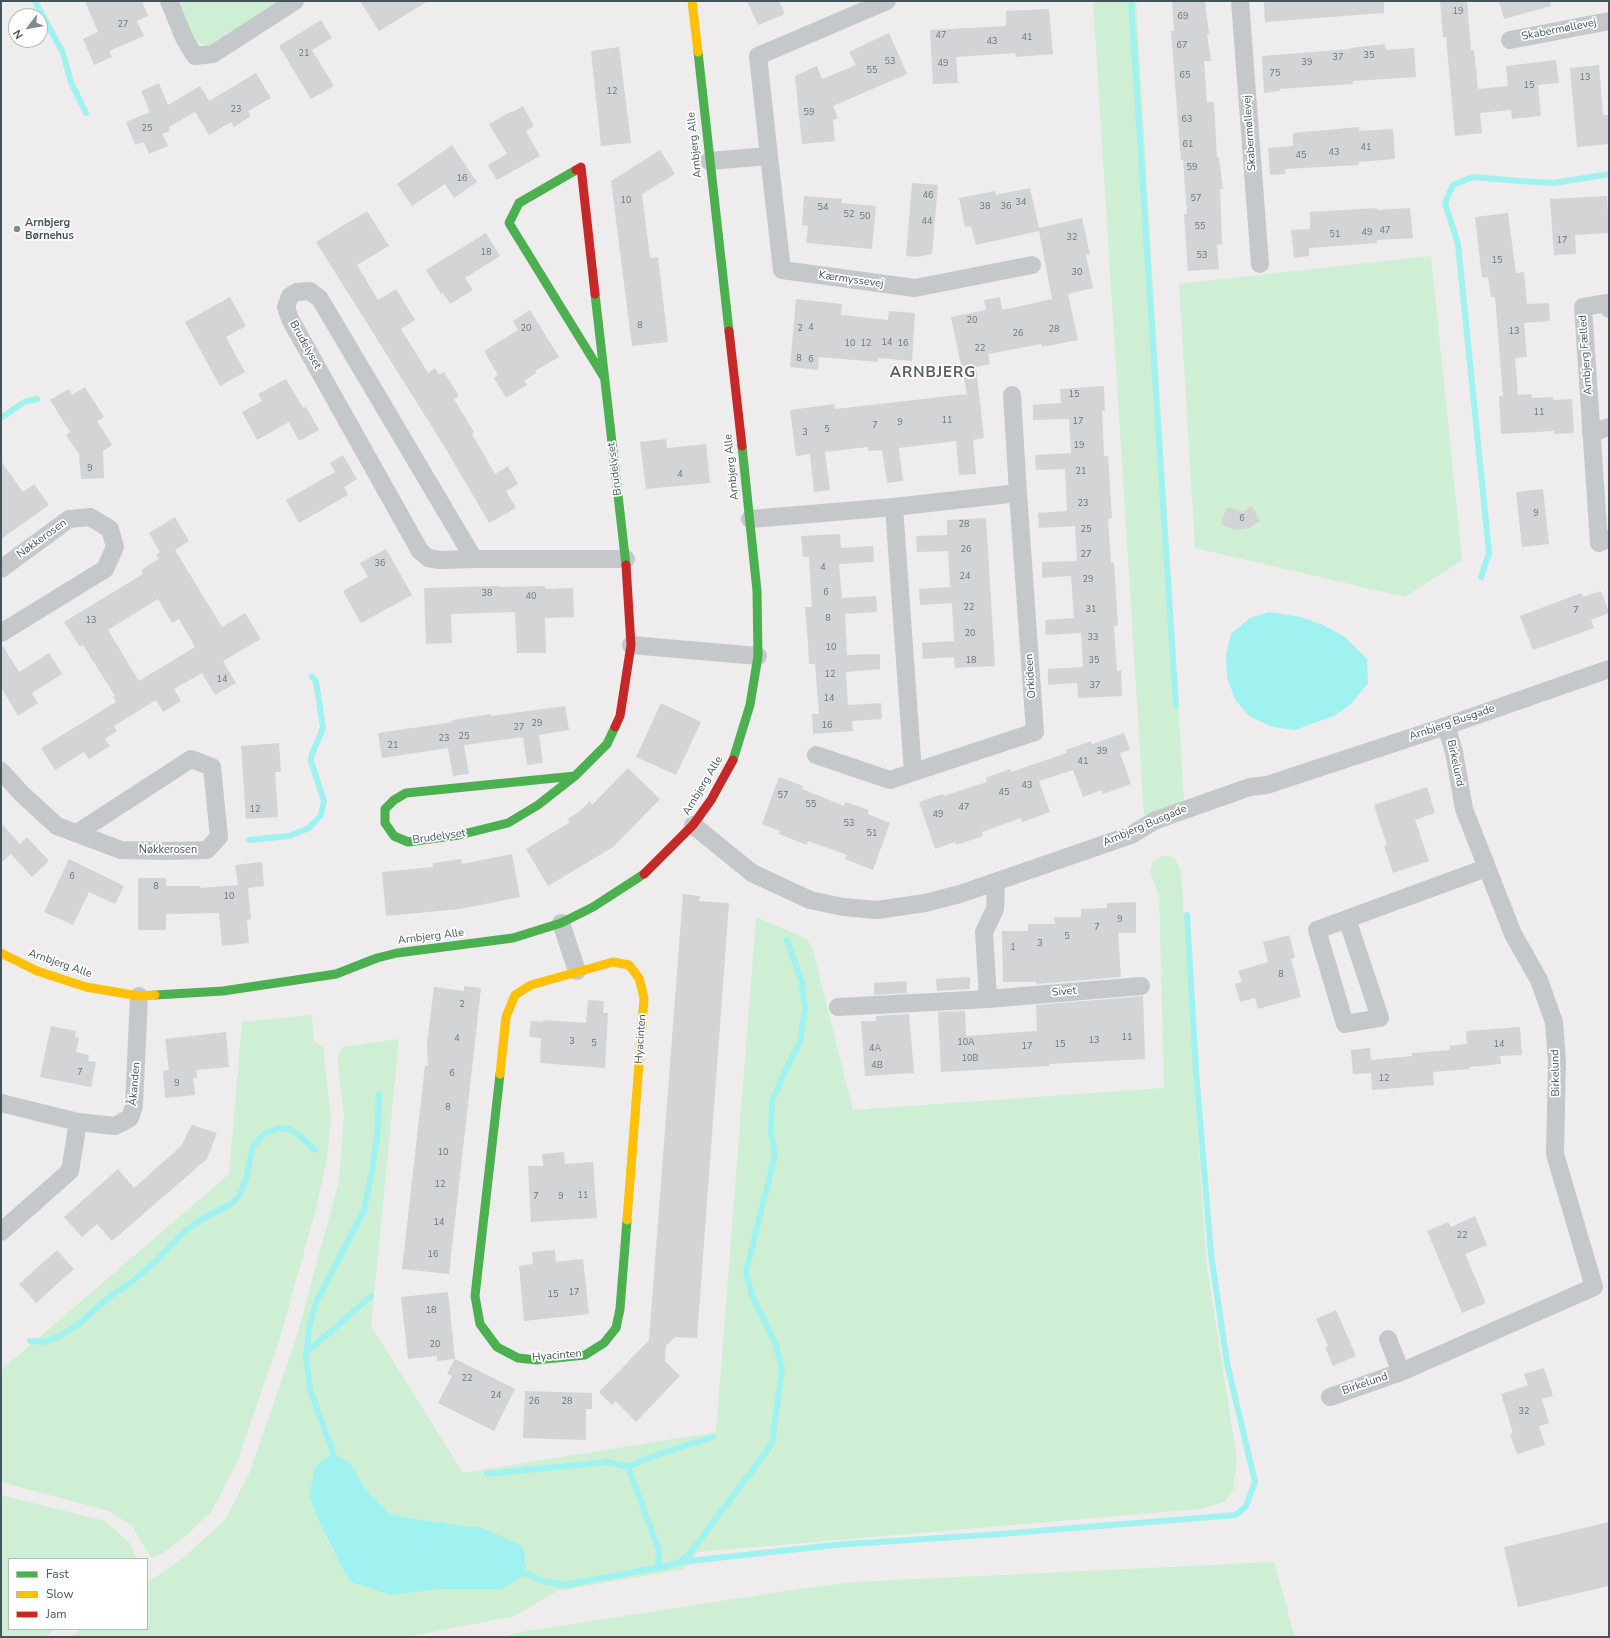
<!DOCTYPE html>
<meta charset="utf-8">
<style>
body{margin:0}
#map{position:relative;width:1610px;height:1638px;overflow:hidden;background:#eeeced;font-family:"Nunito Sans",sans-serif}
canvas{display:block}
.frame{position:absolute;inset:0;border:2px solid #43555b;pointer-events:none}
.legend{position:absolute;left:8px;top:1558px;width:140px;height:72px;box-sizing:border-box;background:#fff;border:1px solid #b4bbbd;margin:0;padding:5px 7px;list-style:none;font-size:12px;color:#43555b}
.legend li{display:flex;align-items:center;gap:8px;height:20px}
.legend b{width:20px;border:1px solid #b4bbbd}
.north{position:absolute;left:8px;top:8px;width:40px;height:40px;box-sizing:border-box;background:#fff;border:1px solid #b4bbbd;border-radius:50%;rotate:238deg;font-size:11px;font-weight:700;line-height:16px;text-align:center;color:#43555b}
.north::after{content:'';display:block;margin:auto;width:14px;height:18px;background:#7f8a8e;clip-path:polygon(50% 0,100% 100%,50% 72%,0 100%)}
</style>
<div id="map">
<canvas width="1610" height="1638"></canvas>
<div class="frame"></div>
<ul class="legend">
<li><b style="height:5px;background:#4caf50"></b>Fast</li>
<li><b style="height:5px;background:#ffc107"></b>Slow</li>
<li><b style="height:5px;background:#c62828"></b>Jam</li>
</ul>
<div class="north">N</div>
</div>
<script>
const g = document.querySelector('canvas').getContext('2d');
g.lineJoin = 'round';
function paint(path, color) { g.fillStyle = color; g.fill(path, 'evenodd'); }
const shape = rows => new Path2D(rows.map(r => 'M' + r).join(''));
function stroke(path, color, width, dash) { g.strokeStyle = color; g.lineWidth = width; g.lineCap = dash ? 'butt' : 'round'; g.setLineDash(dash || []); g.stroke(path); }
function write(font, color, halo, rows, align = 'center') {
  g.font = font + ' "Nunito Sans",sans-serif'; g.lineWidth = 3.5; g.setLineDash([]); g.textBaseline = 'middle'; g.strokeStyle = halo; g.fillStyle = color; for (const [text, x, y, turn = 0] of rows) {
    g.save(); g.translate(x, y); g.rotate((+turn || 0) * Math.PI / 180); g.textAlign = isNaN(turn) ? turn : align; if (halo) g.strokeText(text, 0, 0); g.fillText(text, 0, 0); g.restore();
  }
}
paint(shape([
 [176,1,288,1,214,47,194,41],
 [1093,1,1136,1,1184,802,1144,815],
 [1431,256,1462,560,1405,597,1195,548,1179,284],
 [1165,855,1175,858,1181,872,1206,1260,1237,1460,1233,1491,1224,1502,1199,1509,698,1552,684,1569,557,1591,515,1616,407,1637,70,1637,81,1629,147,1629,147,1583,183,1558,225,1520,249,1474,297,1336,339,1181,344,1115,337,1057,342,1047,399,1039,371,1326,463,1473,716,1432,756,917,807,939,813,950,853,1110,1164,1088,1159,895,1150,871,1153,861],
 [349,1462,368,1492,390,1514,421,1520,442,1589,391,1595,334,1553,318,1520,309,1496],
 [312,1015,314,1042,323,1046,331,1117,327,1159,316,1209,279,1341,237,1462,211,1512,188,1534,163,1553,151,1558,132,1526,109,1511,1,1482,1,1370,229,1174,242,1022],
 [1,1495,105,1521,129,1542,137,1559,9,1559,9,1629,56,1629,45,1637,1,1637],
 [1274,1562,1295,1637,502,1637,527,1631,792,1590,855,1582]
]), '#ceefd3');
paint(shape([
 [1269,612,1301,617,1323,625,1345,637,1367,659,1368,683,1352,703,1336,715,1295,730,1273,727,1250,717,1236,701,1227,678,1226,655,1231,634,1250,618],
 [333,1453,349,1462,368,1492,390,1514,421,1520,482,1528,523,1546,527,1574,502,1589,442,1589,391,1595,349,1581,318,1520,309,1496,315,1467]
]), '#9ff2f0');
stroke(shape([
 [35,1,63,53,71,82,86,113],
 [1131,1,1176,706],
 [1,418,24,402,37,399],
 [1481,577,1489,553,1458,244,1445,203,1453,185,1473,177,1520,181,1554,183,1609,174],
 [249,840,289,836,309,828,321,815,324,801,311,761,312,754,323,728,316,681,312,677],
 [30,1341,44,1342,58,1337,78,1325,110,1296,128,1285,155,1262,186,1230,202,1219,231,1204,240,1195,246,1179,253,1146,264,1134,278,1128,289,1129,300,1136,315,1150],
 [307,1350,313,1347,371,1296],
 [333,1453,310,1389,306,1358,309,1328,317,1300,364,1211,372,1170,377,1138,379,1094],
 [628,1467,659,1550,658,1567],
 [487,1474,608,1462,628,1467,650,1457,713,1437],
 [680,1562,835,1545,1000,1534,1236,1515,1246,1506,1255,1482,1227,1363,1211,1254,1196,1071,1187,915],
 [527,1574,543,1581,564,1585,666,1566,680,1562,690,1553,772,1444,782,1369,776,1345,752,1296,746,1272,775,1155,771,1133,772,1101,783,1076,800,1042,805,1009,802,983,787,940]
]), '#9ff2f0', 6);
paint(shape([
 [85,1,142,1,148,16,137,21,144,36,109,51,112,57,94,65,83,39,98,32],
 [360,1,428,1,379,31],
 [747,1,779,1,785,14,758,25],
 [1172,1,1205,2,1209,34,1207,34,1211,61,1204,61,1207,102,1214,102,1217,158,1219,158,1223,189,1220,189,1222,244,1217,245,1219,269,1188,271,1184,214,1187,214,1183,160,1181,160,1171,31,1174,31],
 [1264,1,1384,1,1384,13,1265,22],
 [1440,1,1467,1,1471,50,1474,50,1478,89,1508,86,1506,66,1556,60,1559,83,1538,85,1541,116,1512,119,1511,110,1480,113,1482,133,1455,136,1446,37,1443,37],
 [1499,1,1550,1,1551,6,1504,19],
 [1049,9,1053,54,1016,57,1015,53,956,57,958,83,933,84,930,30,1006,26,1006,11],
 [321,20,332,38,312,50,334,86,311,99,279,46],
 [889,33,907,74,833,106,838,118,833,120,835,141,802,144,795,76,817,66,822,79,856,65,849,52],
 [1385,44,1386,50,1414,48,1416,77,1353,81,1353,84,1280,89,1280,91,1264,93,1262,56,1350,49,1350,48],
 [619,47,631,143,601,146,591,51],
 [1599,65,1603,115,1609,115,1609,144,1577,147,1570,68],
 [256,73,271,98,248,111,251,116,234,127,231,122,209,135,195,112,169,127,170,131,162,134,168,146,149,154,144,142,135,145,126,122,150,112,141,91,159,83,168,105,200,86,209,101],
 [523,106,534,126,526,131,540,156,497,180,488,165,507,154,489,124,512,111,513,112],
 [1359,127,1359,131,1393,129,1395,159,1358,162,1359,165,1285,169,1286,174,1270,175,1268,148,1293,146,1293,133],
 [452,145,477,182,454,198,445,184,412,206,397,184],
 [660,150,675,174,642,194,650,258,658,257,668,342,632,346,611,181],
 [912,183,938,185,932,254,917,257,906,256],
 [1030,188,1039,228,1082,218,1090,254,1086,255,1093,288,1068,294,1078,340,1042,347,1041,344,988,354,990,364,976,367,984,438,973,440,976,474,959,475,956,441,899,448,903,481,887,483,882,450,868,451,868,447,825,452,830,490,814,492,810,454,796,456,790,410,834,404,835,409,967,394,951,317,986,310,984,300,1000,297,1002,310,1052,299,1039,231,976,245,971,226,965,227,959,198,995,191,996,195],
 [804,196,842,199,842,203,876,206,872,249,806,243,808,226,802,225],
 [1607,196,1609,233,1575,235,1576,254,1554,255,1550,199],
 [1377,208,1377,210,1410,208,1413,238,1377,240,1377,243,1309,248,1309,256,1294,258,1291,230,1310,229,1310,212],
 [367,211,389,246,357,265,378,300,396,289,415,320,401,329,428,373,435,368,439,375,444,372,459,396,454,399,474,432,472,434,495,474,508,466,518,484,506,491,516,508,489,523,446,449,316,242],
 [1508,213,1516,273,1524,272,1527,304,1549,303,1550,321,1524,323,1527,357,1515,358,1518,395,1531,394,1532,398,1553,397,1553,400,1572,399,1574,433,1554,434,1554,431,1501,434,1499,396,1503,396,1495,297,1491,297,1488,277,1482,278,1475,217],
 [486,233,500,256,465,278,473,290,450,304,443,293,441,294,426,270],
 [230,297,246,326,226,337,245,372,220,386,185,322],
 [796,299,842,304,841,315,888,320,889,311,915,313,912,361,878,358,878,362,819,357,818,370,790,367],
 [530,310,559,357,535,371,536,373,524,381,527,385,506,398,494,378,498,375,484,351,518,330,513,321],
 [286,379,303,408,306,407,319,430,299,441,289,422,257,440,242,412,262,401,258,394],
 [1104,386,1105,411,1102,411,1104,456,1108,456,1112,518,1108,519,1111,563,1114,563,1118,626,1114,626,1117,671,1121,670,1122,696,1078,698,1077,683,1048,685,1048,669,1083,667,1081,633,1046,635,1045,620,1074,618,1071,576,1042,578,1042,562,1077,561,1075,526,1039,528,1038,513,1067,511,1065,469,1036,470,1035,455,1071,453,1069,419,1033,420,1033,405,1061,403,1060,389],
 [85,387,104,417,97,421,112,445,103,451,104,478,81,479,79,454,66,435,70,432,50,400,69,389,72,395],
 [666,439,667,448,706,444,710,483,646,489,640,442],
 [343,455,357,479,344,487,348,495,299,523,286,500,335,472,330,463],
 [1,461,23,492,34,484,49,505,1,539],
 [1543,489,1549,544,1522,547,1516,492],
 [1252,506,1260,521,1249,528,1235,530,1221,524,1227,507,1236,510,1244,511],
 [175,517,189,541,175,550,222,627,245,613,261,639,223,661,236,683,215,695,202,673,174,689,181,701,163,712,156,700,114,726,117,731,105,739,110,746,89,759,84,752,55,770,41,748,116,702,113,697,115,696,83,645,80,647,64,622,143,574,141,570,159,559,156,555,160,552,149,533],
 [158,599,172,623,179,619,195,647,139,681,108,630],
 [986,518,995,666,955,668,954,657,923,659,922,643,954,641,952,603,920,605,919,589,950,587,948,551,917,552,916,536,947,535,947,520],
 [840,534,841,548,873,546,874,562,839,564,842,598,876,596,877,612,845,614,847,655,880,654,880,669,846,672,848,705,881,703,882,719,852,721,853,731,813,734,812,714,819,714,815,664,809,664,808,644,805,607,812,607,809,557,803,557,801,536],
 [386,549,412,595,361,623,343,591,368,577,360,563],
 [500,586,500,587,545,586,546,589,573,588,574,617,545,618,546,653,517,653,515,612,451,614,452,643,426,644,424,588],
 [1601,591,1609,613,1591,620,1594,628,1533,650,1520,616,1581,593,1583,597],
 [1,643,19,672,49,653,62,674,32,693,38,703,18,716,1,687],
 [661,703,701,722,676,775,636,757],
 [565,706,569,730,539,735,543,763,527,765,523,737,464,745,469,774,459,775,453,776,448,748,382,758,378,733,453,722,452,720,491,714,491,716],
 [1124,733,1130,750,1120,753,1131,784,1103,794,1102,790,1083,797,1073,770,1039,781,1050,812,1022,822,1021,818,982,832,983,836,956,845,955,842,935,849,919,802,943,794,944,796,987,782,985,778,1010,769,1011,772,1067,753,1066,750,1091,741,1092,744],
 [279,743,281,772,275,772,278,817,246,819,241,746],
 [628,768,660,799,613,847,548,886,526,849,570,822,567,819,579,812,590,801,592,805],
 [779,777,803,786,802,789,844,806,845,802,869,810,868,814,890,823,873,870,845,859,847,855,808,841,807,845,779,834,780,831,762,824],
 [1427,787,1435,813,1415,820,1429,861,1393,873,1384,846,1387,845,1374,805],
 [1,823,20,844,27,837,49,861,32,877,11,854,1,863],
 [512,854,520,897,460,909,386,916,382,872,433,867,433,863,461,859,462,864],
 [69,859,124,886,115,904,89,892,73,925,44,912],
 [262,862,264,886,248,888,251,919,247,920,249,943,222,946,219,913,166,914,166,930,138,930,138,878,166,878,166,886,200,886,200,888,238,885,235,865],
 [683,894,700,896,699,901,729,903,697,1338,675,1337,666,1346,665,1361,680,1376,636,1422,615,1401,612,1405,599,1392,649,1340],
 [1136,902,1136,933,1118,933,1121,977,1036,984,1036,982,1003,982,1002,931,1028,931,1028,924,1055,924,1054,917,1081,917,1081,909,1107,908,1107,903],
 [1289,935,1295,957,1291,959,1301,997,1258,1009,1255,998,1240,1002,1235,984,1242,982,1238,971,1268,962,1263,942],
 [970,977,970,989,937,991,936,979],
 [906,981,907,993,874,995,874,983],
 [464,986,481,988,449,1274,402,1269,425,1066,428,1066,427,1043,434,987,464,991],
 [1143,996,1145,1059,1049,1064,1049,1066,941,1072,938,1012,965,1011,966,1036,1037,1031,1036,1005],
 [588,1000,604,1001,603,1013,608,1013,605,1068,540,1063,541,1038,529,1037,531,1021,543,1022,543,1020,586,1023],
 [909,1014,914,1073,865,1076,861,1021,876,1021,876,1016],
 [51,1026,76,1031,75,1037,79,1038,76,1052,89,1055,88,1061,96,1062,91,1087,40,1077],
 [1520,1027,1522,1055,1500,1056,1501,1064,1470,1067,1470,1069,1433,1072,1434,1085,1372,1090,1371,1073,1353,1074,1351,1050,1370,1048,1371,1060,1412,1056,1412,1053,1450,1050,1449,1046,1467,1044,1466,1031],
 [226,1032,229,1067,196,1070,197,1078,193,1078,195,1095,165,1098,163,1071,169,1070,165,1039],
 [192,1125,217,1133,207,1159,112,1241,97,1224,82,1237,64,1217,118,1169,134,1188,181,1146],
 [564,1152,565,1164,593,1162,597,1218,531,1222,528,1166,543,1166,542,1154],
 [1475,1216,1487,1245,1465,1254,1486,1303,1462,1313,1427,1231,1448,1222,1451,1227],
 [57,1250,74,1269,36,1303,19,1284],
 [555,1250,556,1262,583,1259,589,1314,524,1321,519,1266,533,1264,532,1252],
 [448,1292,455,1359,437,1361,437,1356,408,1359,401,1297],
 [1336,1310,1356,1356,1333,1366,1325,1347,1328,1346,1316,1319],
 [455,1359,515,1389,494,1431,438,1403,452,1376,447,1374],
 [1544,1368,1553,1396,1542,1399,1549,1423,1539,1426,1545,1445,1517,1454,1510,1434,1513,1433,1501,1394,1528,1385,1524,1374],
 [525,1391,592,1393,592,1409,586,1409,586,1440,523,1438],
 [1609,1522,1609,1586,1518,1607,1504,1547]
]), '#d3d4d6');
stroke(shape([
 [169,1,185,40,195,56,213,54,295,1],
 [1240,1,1260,264],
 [1510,40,1609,21],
 [769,156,782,270,915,288,1032,265],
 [709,161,769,156,758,56,887,1],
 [1609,309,1607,303,1583,307,1599,543,1609,539],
 [1012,395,1018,493],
 [1591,433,1609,427],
 [894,507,913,772],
 [750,519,894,507,1018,493,1035,732,890,780,816,755],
 [474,559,320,299,310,291,297,292,290,296,286,307,290,319,420,551,428,558,440,560,474,559,626,559],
 [1,569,69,519,90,517,110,529,115,547,105,569,1,633],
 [631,645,758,656],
 [1,771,22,794,57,826,121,850,165,851,207,850,219,837,212,767,191,759,77,833],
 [693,825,752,873,810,900,843,907,877,910,925,903,960,894,1131,835,1154,821,1193,807,1250,787,1267,785,1446,726,1609,669],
 [1347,919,1380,1018,1345,1024,1317,930,1486,868],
 [561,923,577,971],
 [988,999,984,932,995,909,996,882],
 [838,1007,988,999,1141,986],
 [1,1103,78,1122,115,1126,130,1118,134,1106,139,996],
 [1,1232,70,1171,78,1122],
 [1388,1339,1401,1372],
 [1330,1397,1401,1372,1594,1287,1555,1154,1557,1061,1554,1022,1539,980,1513,934,1464,809,1454,752,1446,726]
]), '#c4c8ca', 18);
stroke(shape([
 [698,52,729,331],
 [576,170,519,203,509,223,605,379],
 [595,294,626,565],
 [733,760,750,705,758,656,757,591,742,446],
 [575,776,406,793,394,800,385,809,385,823,394,836,408,842,459,835,508,823,538,805,575,776,607,744,615,727],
 [155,995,223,991,336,974,377,958,397,953,513,938,561,923,593,907,644,874],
 [500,1074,475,1296,480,1324,497,1347,518,1358,536,1360,585,1355,604,1343,616,1328,620,1309,627,1220]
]), '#4caf50', 9);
stroke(shape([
 [692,1,698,52],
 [1,953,37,971,86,987,139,996,155,995],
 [613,962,629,965,639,978,644,998,627,1220],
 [500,1074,506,1017,515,995,531,985,613,962]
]), '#ffc107', 9);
stroke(shape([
 [576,170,581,167,595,294],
 [729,331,742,446],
 [615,727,620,716,631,645,626,565],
 [644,874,693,825,711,800,733,760]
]), '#c62828', 9);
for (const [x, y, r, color] of [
 [17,229,4,"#7f8a8e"]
]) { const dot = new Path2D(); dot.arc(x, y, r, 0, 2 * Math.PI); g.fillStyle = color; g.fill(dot); stroke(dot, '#fff', 1.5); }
write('9px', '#68767b', null, [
 ["19",1458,12],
 ["69",1183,17],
 ["27",123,25],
 ["47",941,36],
 ["41",1027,38],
 ["43",992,42],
 ["67",1182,46],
 ["21",304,54],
 ["35",1369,56],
 ["37",1338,58],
 ["53",890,62],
 ["39",1307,63],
 ["49",943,64],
 ["55",872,71],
 ["75",1275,74],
 ["65",1185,76],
 ["13",1585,78],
 ["15",1529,86],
 ["12",612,92],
 ["23",236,110],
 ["59",809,113],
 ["63",1187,120],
 ["25",147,129],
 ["61",1188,145],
 ["41",1366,148],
 ["43",1334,153],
 ["45",1301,156],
 ["59",1192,168],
 ["16",462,179],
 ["46",928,196],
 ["57",1196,199],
 ["10",626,201],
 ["34",1021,203],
 ["38",985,207],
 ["36",1006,207],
 ["54",823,208],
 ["52",849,215],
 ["50",865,217],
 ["44",927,222],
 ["55",1200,227],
 ["47",1385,231],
 ["49",1367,233],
 ["51",1335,235],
 ["32",1072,238],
 ["17",1562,241],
 ["18",486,253],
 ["53",1202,256],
 ["15",1497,261],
 ["30",1077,273],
 ["20",972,321],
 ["8",640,326],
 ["4",811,328],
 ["20",526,329],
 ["2",800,329],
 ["28",1054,330],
 ["13",1514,332],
 ["26",1018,334],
 ["14",887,343],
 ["10",850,344],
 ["12",866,344],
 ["16",903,344],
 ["22",980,349],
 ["8",799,359],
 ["6",811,360],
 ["15",1074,395],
 ["11",1539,413],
 ["11",947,421],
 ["17",1078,422],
 ["9",900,423],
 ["7",875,426],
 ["5",827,430],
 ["3",805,433],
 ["19",1079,446],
 ["9",90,469],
 ["21",1081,472],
 ["4",680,475],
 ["23",1083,504],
 ["9",1536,514],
 ["6",1242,519],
 ["28",964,525],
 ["25",1086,530],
 ["26",966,550],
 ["27",1086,555],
 ["36",380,564],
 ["4",823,568],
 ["24",965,577],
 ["29",1088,580],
 ["6",826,593],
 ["38",487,594],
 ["40",531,597],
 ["22",969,608],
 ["31",1091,610],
 ["7",1576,611],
 ["8",828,619],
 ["13",91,621],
 ["20",970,634],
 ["33",1093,638],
 ["10",831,648],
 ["18",971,661],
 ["35",1094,661],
 ["12",830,675],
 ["14",222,680],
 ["37",1095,686],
 ["14",829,699],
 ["29",537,724],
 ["16",827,726],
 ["27",519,728],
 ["25",464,737],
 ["23",444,739],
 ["21",393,746],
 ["39",1102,752],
 ["41",1083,762],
 ["43",1027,786],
 ["45",1004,793],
 ["57",783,796],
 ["55",811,805],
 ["47",964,808],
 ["12",255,810],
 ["49",938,815],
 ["53",849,824],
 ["51",872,834],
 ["6",72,877],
 ["8",156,887],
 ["10",229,897],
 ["9",1120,920],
 ["7",1097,928],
 ["5",1067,937],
 ["3",1040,944],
 ["1",1013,948],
 ["8",1281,975],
 ["2",462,1005],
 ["11",1127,1038],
 ["4",457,1039],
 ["13",1094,1041],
 ["3",572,1042],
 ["10A",966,1043],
 ["5",594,1044],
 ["15",1060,1045],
 ["14",1499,1045],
 ["17",1027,1047],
 ["4A",875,1049],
 ["10B",970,1059],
 ["4B",877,1066],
 ["7",80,1073],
 ["6",452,1074],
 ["12",1384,1079],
 ["9",177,1084],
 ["8",448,1108],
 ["10",443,1153],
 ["12",440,1185],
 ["11",583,1196],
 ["7",536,1197],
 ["9",561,1197],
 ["14",439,1223],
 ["22",1462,1236],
 ["16",433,1255],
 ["17",574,1293],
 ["15",553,1295],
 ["18",431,1311],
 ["20",435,1345],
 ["22",467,1379],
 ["24",496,1396],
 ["26",534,1402],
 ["28",567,1402],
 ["32",1524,1412]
]);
write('11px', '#43555b', '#fff', [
 ["Skabermøllevej",1559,30,-11],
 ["Skabermøllevej",1250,133,-94],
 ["Arnbjerg Alle",695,145,-96],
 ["Kærmyssevej",851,280,8],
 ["Brudelyset",305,345,61],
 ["Arnbjerg Fælled",1586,355,-94],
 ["Arnbjerg Alle",732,467,-96],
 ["Brudelyset",615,469,-97],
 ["Nøkkerosen",42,539,-36],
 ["Orkideen",1031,676,-94],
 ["Arnbjerg Busgade",1452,723,-19],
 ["Birkelund",1455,763,78],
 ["Arnbjerg Alle",703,786,-59],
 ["Arnbjerg Busgade",1145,826,-23],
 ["Brudelyset",439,837,-8],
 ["Nøkkerosen",168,850],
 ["Arnbjerg Alle",431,937,-7],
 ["Arnbjerg Alle",60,964,19],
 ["Sivet",1064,992,-5],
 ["Hyacinten",641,1039,-86],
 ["Birkelund",1556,1073,-91],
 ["Åkanden",135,1084,-85],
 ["Hyacinten",557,1356,-5],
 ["Birkelund",1365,1384,-19]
]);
write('bold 11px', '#43555b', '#fff', [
 ["Arnbjerg",25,223],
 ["Børnehus",25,236]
], 'left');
g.letterSpacing = '1px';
write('bold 15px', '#585e61', '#fff', [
 ["ARNBJERG",933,373]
]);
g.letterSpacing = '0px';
</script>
